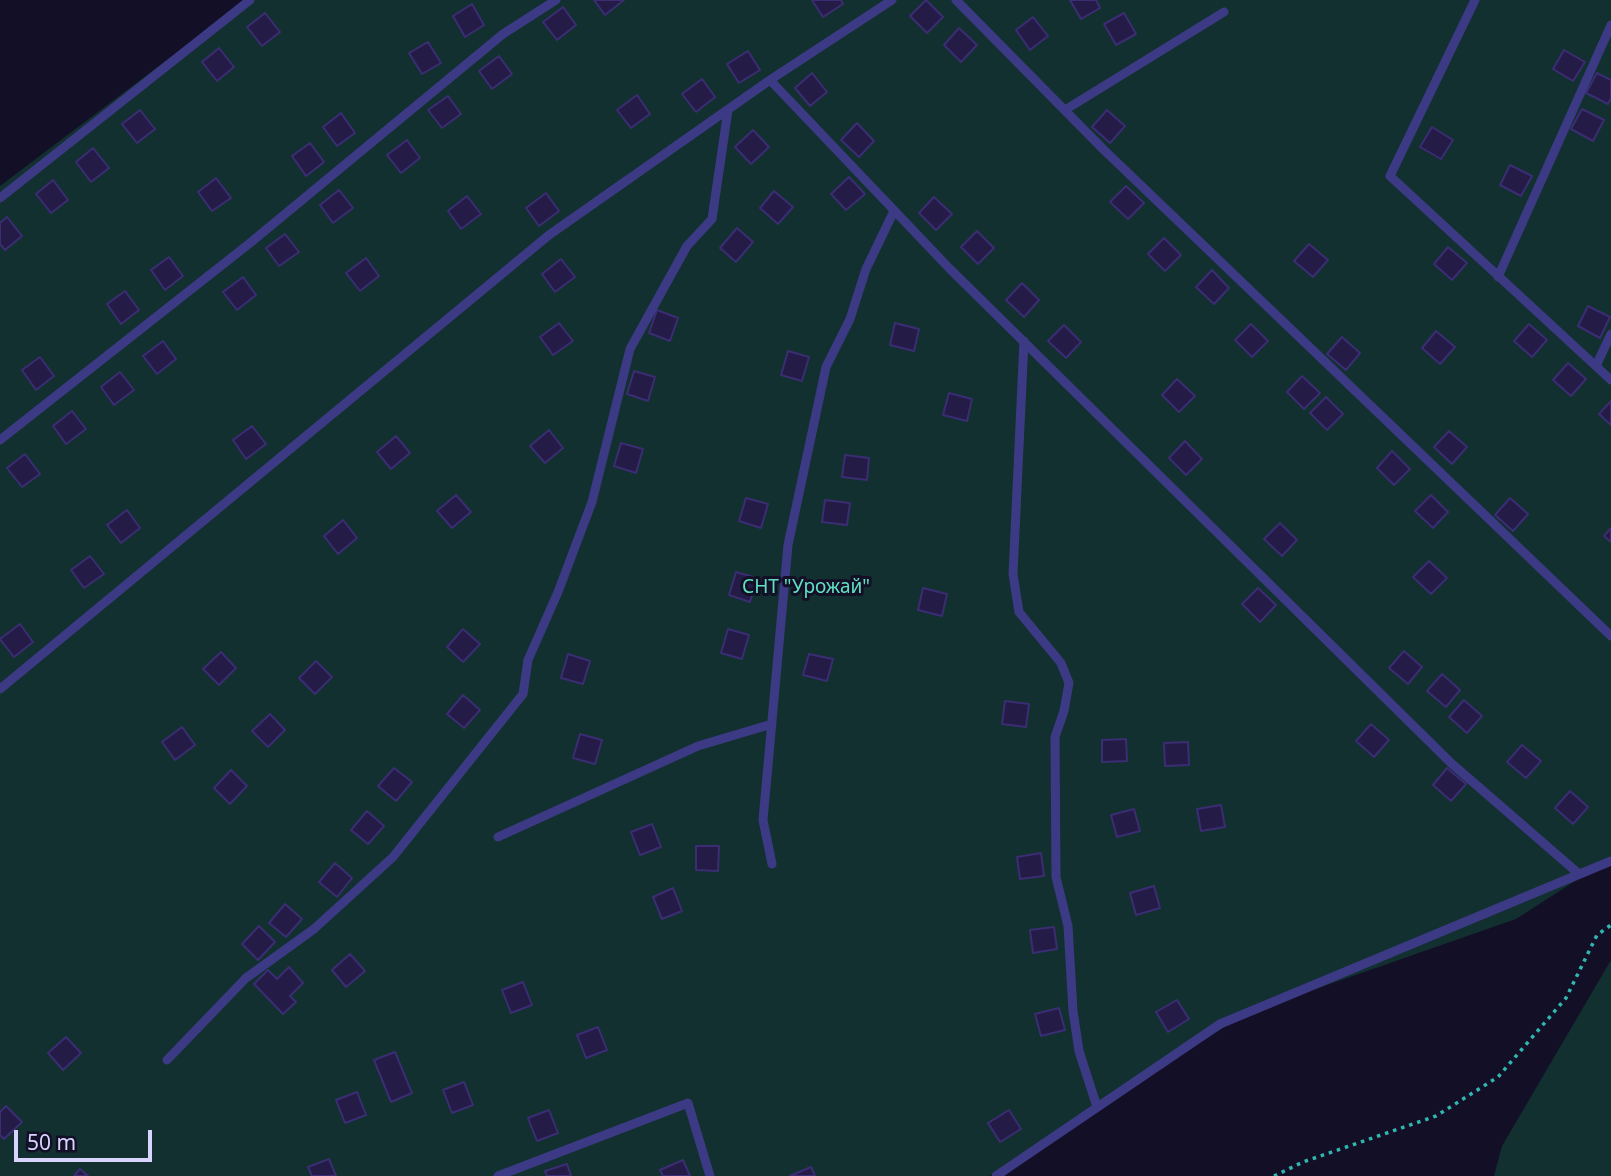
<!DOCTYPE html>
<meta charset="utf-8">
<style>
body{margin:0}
#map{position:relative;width:1611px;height:1176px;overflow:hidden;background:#130f26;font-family:"Noto Sans",sans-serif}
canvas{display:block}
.scale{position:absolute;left:14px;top:1130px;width:138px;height:32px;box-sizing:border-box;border:4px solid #d9d4ff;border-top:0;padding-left:9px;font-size:21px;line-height:24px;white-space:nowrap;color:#d9d4ff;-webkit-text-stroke:5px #130f26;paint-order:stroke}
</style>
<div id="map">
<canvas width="1611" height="1176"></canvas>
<div class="scale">50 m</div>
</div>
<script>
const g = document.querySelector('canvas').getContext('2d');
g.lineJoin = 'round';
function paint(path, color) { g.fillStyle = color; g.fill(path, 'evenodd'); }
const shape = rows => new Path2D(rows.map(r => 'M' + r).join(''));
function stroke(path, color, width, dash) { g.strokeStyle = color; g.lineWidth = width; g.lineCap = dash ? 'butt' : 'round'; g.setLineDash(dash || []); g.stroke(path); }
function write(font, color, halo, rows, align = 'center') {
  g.font = font + ' "Noto Sans",sans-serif'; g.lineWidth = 6; g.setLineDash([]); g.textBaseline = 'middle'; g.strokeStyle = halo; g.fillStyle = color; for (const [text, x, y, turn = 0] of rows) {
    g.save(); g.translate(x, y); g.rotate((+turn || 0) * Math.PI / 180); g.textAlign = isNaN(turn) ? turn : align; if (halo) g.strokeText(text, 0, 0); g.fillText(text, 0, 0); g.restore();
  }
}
paint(shape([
 [246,0,1611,0,1611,858,1516,919,1247,1013,989,1176,0,1176,0,186],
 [1611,960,1611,1176,1494,1176,1502,1146]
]), '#12302f');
const building = shape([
 [594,0,624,0,605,15,594,0],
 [812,0,841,0,843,4,823,17,812,0],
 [926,0,943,17,927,33,910,16,926,0],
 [1070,0,1096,0,1100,8,1081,19,1070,0],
 [472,4,484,25,465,37,453,16,472,4],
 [563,7,576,25,557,40,543,22,563,7],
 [265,13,280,32,262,46,247,27,265,13],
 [1124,13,1136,34,1116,45,1104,24,1124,13],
 [1033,17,1048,36,1030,50,1016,30,1033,17],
 [959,28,977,45,961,62,944,45,959,28],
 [428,42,441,63,422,74,409,53,428,42],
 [219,48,234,67,217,81,202,62,219,48],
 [1564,50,1585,62,1573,81,1553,69,1564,50],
 [748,51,760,70,739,83,727,64,748,51],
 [499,56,512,74,492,89,479,71,499,56],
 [812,73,827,92,810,106,795,88,812,73],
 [1597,73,1611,80,1611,98,1608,104,1586,93,1597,73],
 [702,79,715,97,696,112,682,94,702,79],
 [637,95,650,114,631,128,617,110,637,95],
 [448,96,461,114,442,128,428,110,448,96],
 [1582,109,1604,120,1593,141,1571,129,1582,109],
 [140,110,155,129,137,143,122,124,140,110],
 [1107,110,1125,126,1110,143,1092,127,1107,110],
 [341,113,355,133,337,146,323,127,341,113],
 [857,123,874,141,859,157,841,140,857,123],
 [1432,127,1453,140,1441,159,1420,147,1432,127],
 [753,130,769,147,751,164,735,147,753,130],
 [407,140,420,158,401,173,387,155,407,140],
 [310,143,324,162,306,176,292,156,310,143],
 [93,148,109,168,91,182,76,162,93,148],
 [1510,165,1532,176,1521,196,1500,185,1510,165],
 [849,177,865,194,846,210,831,194,849,177],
 [216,178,231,198,212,211,198,192,216,178],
 [53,180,68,200,51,213,36,194,53,180],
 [1126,186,1144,203,1128,219,1110,202,1126,186],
 [339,190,353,208,333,223,320,205,339,190],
 [774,191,793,207,778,224,760,208,774,191],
 [546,193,559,211,539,226,526,208,546,193],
 [467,196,481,214,461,229,448,211,467,196],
 [934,197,952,214,936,230,919,213,934,197],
 [7,217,22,236,5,250,0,244,0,223,7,217],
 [737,228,753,242,736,262,720,248,737,228],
 [977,231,994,248,978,264,961,247,977,231],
 [285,234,299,252,279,266,266,248,285,234],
 [1164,238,1181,255,1165,271,1148,254,1164,238],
 [1309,244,1328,260,1313,277,1294,261,1309,244],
 [1448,247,1467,263,1452,280,1434,264,1448,247],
 [169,257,183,276,165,290,151,270,169,257],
 [366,258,379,276,360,291,346,273,366,258],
 [561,259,575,277,555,292,542,274,561,259],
 [1212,270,1229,288,1214,304,1196,287,1212,270],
 [243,277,256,295,237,310,223,292,243,277],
 [1022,283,1039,300,1024,317,1006,300,1022,283],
 [125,291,139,310,121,324,107,304,125,291],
 [1588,306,1610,317,1600,338,1578,326,1588,306],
 [657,310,678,318,670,341,649,333,657,310],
 [559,323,573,341,553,355,540,337,559,323],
 [895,323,919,329,914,351,890,345,895,323],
 [1251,324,1268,341,1252,357,1235,340,1251,324],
 [1529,324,1547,340,1532,357,1514,341,1529,324],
 [1064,325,1081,342,1066,358,1048,341,1064,325],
 [1436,331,1455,347,1440,364,1422,348,1436,331],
 [1342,337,1360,353,1346,370,1327,354,1342,337],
 [163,341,176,359,157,374,143,356,163,341],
 [788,351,809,357,802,381,781,375,788,351],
 [40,357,54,376,36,390,22,370,40,357],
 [1568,363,1586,379,1571,396,1553,380,1568,363],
 [634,371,655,377,648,401,627,394,634,371],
 [120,372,134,390,114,405,101,387,120,372],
 [1302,376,1320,393,1304,409,1287,392,1302,376],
 [1177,379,1195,396,1179,412,1162,395,1177,379],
 [949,393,972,399,967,421,943,415,949,393],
 [1326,397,1343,414,1327,430,1310,413,1326,397],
 [1611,401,1611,425,1599,414,1611,401],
 [72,411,86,429,66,444,53,426,72,411],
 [252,426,266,444,246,459,233,440,252,426],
 [549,430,563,448,545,463,530,446,549,430],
 [1449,431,1467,447,1452,464,1434,447,1449,431],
 [396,436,410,453,391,469,377,452,396,436],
 [1185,441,1202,459,1186,475,1169,458,1185,441],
 [621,443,643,449,636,473,614,466,621,443],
 [1392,451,1410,469,1394,485,1377,468,1392,451],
 [25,454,40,474,22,487,7,468,25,454],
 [845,455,869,458,867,480,842,477,845,455],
 [456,495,471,512,452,528,437,511,456,495],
 [1431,495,1448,512,1433,528,1415,511,1431,495],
 [746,498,768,504,761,528,739,521,746,498],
 [1510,498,1528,514,1513,531,1495,515,1510,498],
 [825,500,850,503,847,525,822,522,825,500],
 [127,510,140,528,121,543,107,525,127,510],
 [343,520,357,538,338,554,324,536,343,520],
 [1280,523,1297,540,1282,556,1264,539,1280,523],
 [1611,528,1611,542,1604,536,1611,528],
 [90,556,104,574,84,588,71,570,90,556],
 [1429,561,1447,578,1431,594,1413,577,1429,561],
 [736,572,757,578,750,602,729,595,736,572],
 [923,588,947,594,942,616,918,610,923,588],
 [1258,588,1276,605,1260,622,1242,604,1258,588],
 [20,624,33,642,14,657,0,639,20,624],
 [463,629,480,644,463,662,447,647,463,629],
 [728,629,749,635,742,659,721,653,728,629],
 [1404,651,1422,667,1408,684,1389,668,1404,651],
 [221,652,236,668,219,685,203,669,221,652],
 [568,654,590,661,583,684,561,678,568,654],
 [809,654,833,659,827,681,803,675,809,654],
 [316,661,332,677,315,694,299,678,316,661],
 [1442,674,1460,690,1446,707,1427,691,1442,674],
 [463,695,480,710,464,728,447,714,463,695],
 [1464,700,1482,716,1467,733,1449,717,1464,700],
 [1005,701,1029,704,1026,727,1002,724,1005,701],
 [270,714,285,730,268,747,252,731,270,714],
 [1371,724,1389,740,1374,757,1356,741,1371,724],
 [182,727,195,745,175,760,162,742,182,727],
 [580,734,602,740,595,764,573,758,580,734],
 [1126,739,1127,761,1102,762,1102,740,1126,739],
 [1188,742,1189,765,1165,766,1164,743,1188,742],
 [1522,745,1541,761,1526,778,1507,762,1522,745],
 [394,768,412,782,396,801,378,786,394,768],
 [1447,768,1466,784,1451,801,1433,785,1447,768],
 [231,770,247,786,230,804,214,788,231,770],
 [1570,791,1588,807,1573,824,1555,808,1570,791],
 [1221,805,1225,827,1201,831,1197,809,1221,805],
 [1134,809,1140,831,1117,837,1111,815,1134,809],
 [367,811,384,826,368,844,351,830,367,811],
 [652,824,661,847,640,855,631,832,652,824],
 [696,846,719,846,718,871,696,870,696,846],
 [1041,853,1044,876,1020,879,1017,857,1041,853],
 [335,863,352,878,337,897,319,882,335,863],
 [1154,886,1160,908,1136,915,1130,893,1154,886],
 [673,888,682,911,662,919,653,897,673,888],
 [285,904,302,919,286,937,269,923,285,904],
 [259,926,275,942,258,960,242,944,259,926],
 [1054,927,1057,949,1033,953,1030,930,1054,927],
 [350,954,365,971,346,987,332,970,350,954],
 [289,967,303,983,290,996,296,1002,283,1014,254,984,268,970,277,979,289,967],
 [523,982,532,1005,511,1013,502,990,523,982],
 [1177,1000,1189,1019,1168,1032,1156,1012,1177,1000],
 [1059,1008,1065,1030,1041,1036,1035,1014,1059,1008],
 [598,1027,607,1050,586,1058,577,1035,598,1027],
 [66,1037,81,1053,63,1070,48,1053,66,1037],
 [395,1052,412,1093,391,1102,374,1060,395,1052],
 [464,1082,473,1105,452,1113,443,1090,464,1082],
 [357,1092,366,1115,345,1123,336,1100,357,1092],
 [6,1106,22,1122,4,1139,0,1135,0,1112,6,1106],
 [549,1110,558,1133,537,1141,528,1118,549,1110],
 [1009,1110,1021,1129,1000,1142,988,1123,1009,1110],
 [329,1159,336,1176,312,1176,308,1167,329,1159],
 [683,1160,690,1176,663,1176,660,1170,683,1160],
 [567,1164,571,1176,547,1176,545,1171,567,1164],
 [811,1167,815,1176,790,1176,811,1167],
 [80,1169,88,1176,74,1176,80,1169]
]);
paint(building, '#241b47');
stroke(building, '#3b2d73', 2);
stroke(shape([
 [1274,1176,1303,1162,1436,1116,1498,1077,1566,998,1597,935,1611,925]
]), '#2fb8b0', 3.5, [3.5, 5]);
stroke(shape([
 [892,0,770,80,949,268,1451,763,1579,874],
 [956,0,1104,150,1611,636],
 [1475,0,1390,176,1611,380],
 [1065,110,1224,12],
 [0,198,250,0],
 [1498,277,1611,25],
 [1024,341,1013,574,1019,612,1061,663,1069,683,1064,711,1055,737,1056,877,1068,926,1073,1011,1079,1051,1097,1107],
 [1596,366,1611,334],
 [0,440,250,243,503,34,556,0],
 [0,689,549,235,770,80],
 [498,837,698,746,772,724],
 [772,864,763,820,788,545,826,367,850,319,866,269,894,211],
 [167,1060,246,978,314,929,393,857,523,694,528,660,558,592,592,502,630,349,687,246,712,219,728,110],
 [498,1176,688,1103,710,1176],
 [996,1176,1220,1024,1611,861]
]), '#3d3a85', 9);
write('19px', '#5fe0c0', '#130f26', [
 ["СНТ \"Урожай\"",806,588]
]);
</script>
